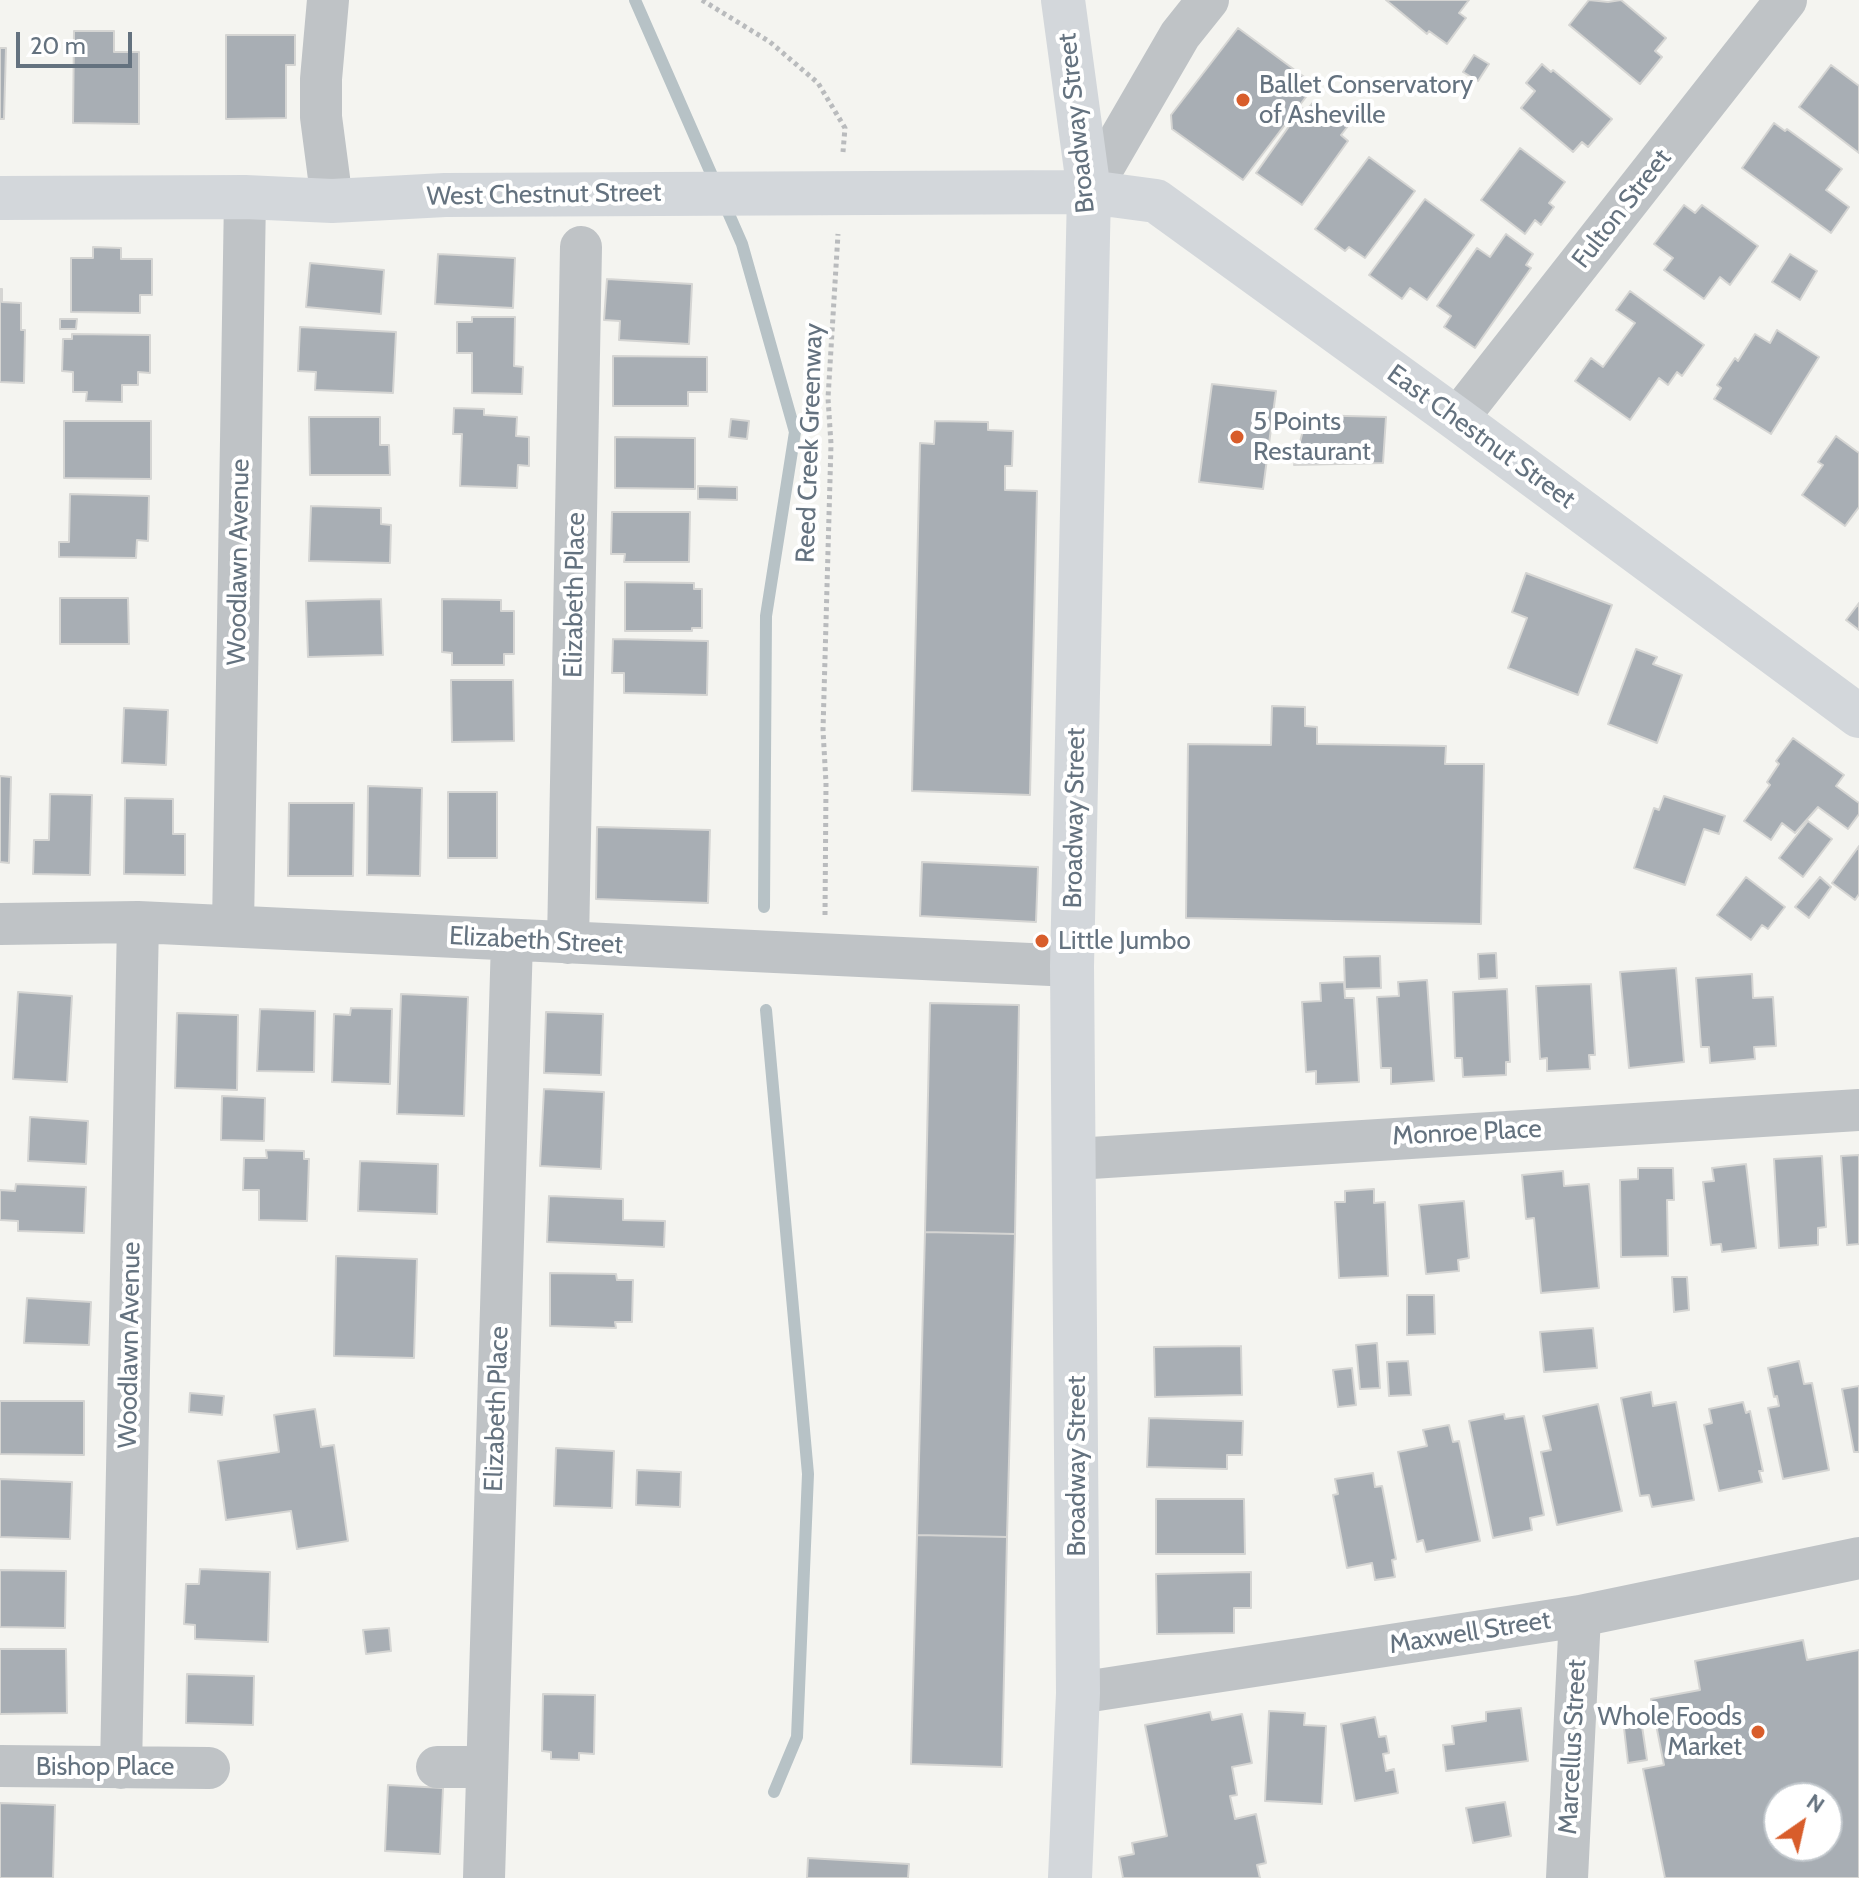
<!DOCTYPE html>
<style>
body{margin:0}
#map{position:relative;width:1859px;height:1878px;overflow:hidden;background:#f4f4f0;font-family:Cabin,sans-serif}
canvas{display:block}
.north{position:absolute;left:1763px;top:1782px;width:80px;height:80px;box-sizing:border-box;background:#fff;border:2px solid #c1c7cc;border-radius:50%;rotate:34deg;font-size:22px;font-weight:700;line-height:32px;text-align:center;color:#64727f}
.north::after{content:'';display:block;margin:auto;width:28px;height:36px;background:#d85d2b;clip-path:polygon(50% 0,100% 100%,50% 72%,0 100%)}
.scale{position:absolute;left:16px;top:32px;width:116px;height:36px;box-sizing:border-box;border:4px solid #64727f;border-top:0;padding-left:10px;font-size:24px;line-height:28px;white-space:nowrap;color:#64727f;-webkit-text-stroke:6px #fff;paint-order:stroke}
</style>
<div id="map">
<canvas width="1859" height="1878"></canvas>
<div class="north">N</div>
<div class="scale">20 m</div>
</div>
<script>
const g = document.querySelector('canvas').getContext('2d');
g.lineJoin = 'round';
const shape = rows => new Path2D(rows.map(r => 'M' + r).join(''));
function stroke(path, color, width, dash) { g.strokeStyle = color; g.lineWidth = width; g.lineCap = dash ? 'butt' : 'round'; g.setLineDash(dash || []); g.stroke(path); }
function paint(path, color) { g.fillStyle = color; g.fill(path, 'evenodd'); }
function write(font, color, halo, rows, align = 'center') {
  g.font = font + ' Cabin,sans-serif'; g.lineWidth = 8; g.setLineDash([]); g.textBaseline = 'middle'; g.strokeStyle = halo; g.fillStyle = color; for (const [text, x, y, turn = 0] of rows) {
    g.save(); g.translate(x, y); g.rotate((+turn || 0) * Math.PI / 180); g.textAlign = isNaN(turn) ? turn : align; if (halo) g.strokeText(text, 0, 0); g.fillText(text, 0, 0); g.restore();
  }
}
stroke(shape([
 [635,0,742,244,795,432,766,616,764,907],
 [766,1010,808,1474,797,1737,774,1792]
]), '#b7c2c6', 12);
const building = shape([
 [1386,0,1469,0,1459,13,1466,18,1447,44,1429,31,1427,34,1386,0],
 [1589,0,1608,2,1621,0,1666,38,1655,51,1662,57,1640,84,1569,25,1589,0],
 [1238,28,1315,85,1243,180,1172,129,1171,115,1238,28],
 [74,31,114,31,114,52,139,52,139,124,73,123,74,31],
 [226,35,295,35,295,65,286,65,286,118,226,119,226,35],
 [0,48,6,48,4,119,0,119,0,48],
 [1474,55,1489,64,1478,81,1463,72,1474,55],
 [1542,64,1551,72,1553,70,1612,119,1588,147,1582,142,1573,152,1521,108,1535,91,1526,83,1542,64],
 [1831,65,1859,86,1859,153,1799,107,1831,65],
 [1314,101,1348,126,1341,135,1348,141,1302,205,1256,173,1302,108,1306,111,1314,101],
 [1774,123,1785,131,1787,129,1842,169,1826,190,1849,207,1831,233,1742,168,1774,123],
 [1520,148,1565,182,1549,203,1554,207,1541,225,1535,220,1525,234,1481,200,1520,148],
 [1369,157,1415,191,1365,258,1349,247,1345,251,1315,229,1369,157],
 [1425,199,1474,235,1427,300,1410,288,1402,299,1369,275,1425,199],
 [1684,205,1695,213,1702,205,1758,246,1730,285,1720,277,1704,299,1664,270,1673,258,1654,244,1684,205],
 [1506,234,1533,254,1526,265,1531,268,1475,348,1444,327,1451,316,1437,306,1477,248,1490,257,1506,234],
 [93,247,121,248,121,259,152,259,152,295,140,295,140,313,71,312,71,258,93,258,93,247],
 [438,254,515,258,513,308,435,304,438,254],
 [1790,254,1817,271,1800,300,1772,282,1790,254],
 [310,263,384,270,381,314,306,307,310,263],
 [607,279,692,284,689,344,619,340,620,321,604,320,607,279],
 [0,289,2,289,2,302,21,303,21,330,25,330,24,383,0,382,0,289],
 [1630,291,1704,345,1682,376,1677,372,1668,385,1659,378,1630,420,1575,381,1591,358,1603,367,1635,323,1616,310,1630,291],
 [472,317,515,317,514,366,523,367,522,394,472,393,472,353,457,353,457,322,472,322,472,317],
 [60,319,77,319,76,329,60,329,60,319],
 [300,327,396,332,393,393,315,390,316,372,298,371,300,327],
 [1777,330,1819,357,1771,434,1714,399,1721,388,1717,385,1735,358,1738,361,1755,334,1770,343,1777,330],
 [72,334,150,335,150,373,138,372,138,385,122,385,122,402,86,401,87,392,73,392,73,372,62,371,63,339,72,339,72,334],
 [613,356,707,357,707,392,688,392,688,406,613,406,613,356],
 [1212,384,1276,391,1263,489,1199,482,1212,384],
 [454,408,484,409,484,415,517,417,516,436,529,437,529,466,518,465,517,488,460,486,462,434,453,434,454,408],
 [1307,415,1386,417,1383,463,1294,465,1307,415],
 [309,417,380,417,380,445,389,445,390,475,310,475,309,417],
 [731,419,749,421,747,439,729,437,731,419],
 [64,421,151,421,151,479,64,478,64,421],
 [935,421,988,422,988,430,1013,431,1012,466,1005,466,1005,490,1037,491,1030,795,912,791,920,443,934,444,935,421],
 [1836,436,1859,453,1859,507,1845,526,1802,495,1823,465,1818,462,1836,436],
 [615,437,695,438,695,489,615,488,615,437],
 [698,486,737,487,737,500,698,499,698,486],
 [70,494,149,496,148,541,137,540,136,558,59,557,59,542,69,542,70,494],
 [311,506,381,508,381,524,391,525,390,563,309,561,311,506],
 [612,512,690,512,689,562,624,562,625,554,611,554,612,512],
 [1526,573,1612,605,1578,695,1508,668,1527,618,1512,612,1526,573],
 [625,582,694,583,694,589,702,589,702,628,692,628,692,631,625,631,625,582],
 [60,598,128,598,129,644,60,644,60,598],
 [381,599,383,655,308,657,306,601,381,599],
 [442,599,501,600,501,611,514,611,514,654,504,654,504,665,452,665,452,653,442,652,442,599],
 [1859,603,1859,630,1846,620,1859,603],
 [613,639,708,641,707,695,624,693,624,673,612,673,613,639],
 [1636,649,1657,657,1653,664,1682,675,1657,743,1608,724,1636,649],
 [451,680,513,680,514,741,452,742,451,680],
 [1272,706,1305,707,1305,726,1317,727,1317,744,1446,746,1445,764,1484,764,1481,924,1186,918,1188,744,1271,745,1272,706],
 [124,708,168,710,166,765,122,763,124,708],
 [1793,738,1844,775,1836,786,1859,803,1859,814,1848,829,1818,807,1795,833,1782,823,1771,840,1744,821,1770,785,1767,782,1779,764,1776,761,1793,738],
 [0,776,11,777,9,863,0,862,0,776],
 [368,786,422,788,420,876,367,875,368,786],
 [448,792,497,792,497,858,448,858,448,792],
 [50,794,92,795,90,875,33,874,34,840,49,840,50,794],
 [1664,796,1725,816,1719,834,1704,829,1685,885,1634,868,1654,808,1659,810,1664,796],
 [125,798,173,799,173,834,185,834,185,875,124,874,125,798],
 [289,803,354,803,353,876,288,876,289,803],
 [1808,821,1832,839,1803,877,1779,858,1808,821],
 [597,827,710,830,708,903,596,899,597,827],
 [1859,846,1859,894,1855,900,1832,883,1859,846],
 [922,862,1038,867,1036,922,920,916,922,862],
 [1746,877,1785,907,1768,929,1762,925,1751,940,1717,915,1746,877],
 [1820,877,1831,887,1809,918,1795,907,1820,877],
 [1496,953,1497,978,1479,979,1478,954,1496,953],
 [1380,956,1381,988,1345,989,1344,957,1380,956],
 [1676,968,1684,1062,1629,1068,1620,972,1676,968],
 [1752,974,1753,998,1773,997,1776,1046,1754,1047,1755,1059,1710,1063,1709,1047,1701,1047,1696,978,1752,974],
 [1427,980,1434,1081,1391,1084,1391,1068,1381,1068,1377,997,1399,996,1398,982,1427,980],
 [1344,982,1345,998,1354,998,1359,1082,1316,1084,1316,1071,1306,1072,1302,1002,1321,1001,1320,983,1344,982],
 [1591,984,1595,1055,1589,1055,1590,1069,1547,1071,1547,1058,1540,1059,1536,986,1591,984],
 [1507,989,1510,1062,1506,1062,1506,1075,1463,1077,1462,1058,1455,1058,1453,992,1507,989],
 [18,992,72,996,67,1082,13,1079,18,992],
 [401,994,468,997,464,1116,397,1114,401,994],
 [930,1003,1019,1005,1015,1234,925,1232,930,1003],
 [351,1008,392,1009,390,1084,332,1082,334,1014,350,1015,351,1008],
 [260,1009,315,1011,314,1072,257,1071,260,1009],
 [546,1012,603,1014,601,1075,544,1073,546,1012],
 [177,1013,238,1015,237,1090,175,1088,177,1013],
 [544,1089,604,1092,601,1169,540,1166,544,1089],
 [222,1096,265,1098,264,1141,221,1140,222,1096],
 [30,1117,88,1121,86,1164,28,1161,30,1117],
 [266,1150,304,1151,304,1159,309,1159,307,1221,259,1220,259,1190,243,1190,244,1158,267,1158,266,1150],
 [1859,1155,1859,1244,1847,1245,1841,1156,1859,1155],
 [1822,1156,1826,1227,1818,1228,1818,1245,1779,1248,1774,1159,1822,1156],
 [360,1161,438,1164,437,1214,358,1211,360,1161],
 [1746,1164,1756,1248,1722,1252,1721,1244,1711,1245,1703,1182,1714,1181,1712,1168,1746,1164],
 [1638,1168,1673,1168,1674,1200,1667,1200,1668,1256,1621,1257,1620,1180,1638,1179,1638,1168],
 [1563,1171,1564,1186,1589,1184,1599,1288,1541,1293,1534,1218,1526,1219,1522,1175,1563,1171],
 [16,1184,86,1187,84,1233,18,1231,18,1221,0,1220,0,1190,15,1191,16,1184],
 [1374,1189,1374,1203,1385,1202,1388,1276,1339,1278,1335,1202,1345,1202,1345,1191,1374,1189],
 [549,1196,623,1199,623,1220,665,1221,664,1247,547,1242,549,1196],
 [1464,1201,1469,1258,1458,1260,1459,1271,1426,1274,1419,1205,1464,1201],
 [925,1232,1015,1234,1007,1537,917,1535,925,1232],
 [336,1256,417,1259,414,1358,334,1356,336,1256],
 [550,1273,616,1274,617,1280,633,1280,632,1322,615,1322,616,1328,550,1326,550,1273],
 [1672,1277,1687,1277,1689,1310,1674,1312,1672,1277],
 [1407,1295,1434,1295,1435,1334,1407,1335,1407,1295],
 [27,1298,91,1302,89,1345,24,1343,27,1298],
 [1593,1328,1597,1368,1544,1372,1540,1332,1593,1328],
 [1377,1343,1380,1388,1360,1389,1356,1345,1377,1343],
 [1241,1346,1242,1395,1155,1397,1154,1347,1241,1346],
 [1408,1361,1411,1395,1389,1396,1387,1362,1408,1361],
 [1799,1361,1804,1384,1812,1383,1829,1470,1783,1479,1768,1408,1779,1406,1777,1396,1774,1397,1768,1368,1799,1361],
 [1352,1368,1356,1405,1338,1407,1333,1370,1352,1368],
 [1859,1386,1859,1452,1854,1452,1842,1389,1859,1386],
 [1651,1392,1653,1406,1676,1402,1694,1500,1652,1507,1649,1495,1640,1496,1621,1398,1651,1392],
 [190,1393,224,1396,222,1415,189,1412,190,1393],
 [0,1401,84,1401,84,1455,0,1454,0,1401],
 [1743,1402,1746,1413,1750,1411,1763,1471,1759,1471,1762,1482,1719,1491,1704,1425,1712,1423,1709,1409,1743,1402],
 [1598,1404,1622,1511,1557,1525,1541,1452,1551,1450,1543,1416,1598,1404],
 [315,1409,321,1447,334,1445,348,1541,297,1549,291,1511,226,1520,218,1461,279,1452,274,1415,315,1409],
 [1504,1414,1505,1419,1524,1416,1544,1515,1530,1518,1532,1530,1493,1538,1469,1421,1504,1414],
 [1149,1418,1243,1421,1242,1455,1227,1455,1227,1469,1147,1467,1149,1418],
 [1449,1425,1453,1442,1459,1441,1480,1541,1426,1552,1423,1540,1417,1542,1398,1452,1427,1446,1423,1430,1449,1425],
 [556,1448,614,1451,612,1508,554,1506,556,1448],
 [637,1470,681,1472,680,1507,636,1505,637,1470],
 [1373,1473,1375,1487,1382,1486,1396,1559,1392,1560,1395,1577,1375,1580,1372,1563,1347,1568,1333,1495,1338,1494,1335,1479,1373,1473],
 [0,1479,72,1482,70,1539,0,1537,0,1479],
 [1156,1499,1244,1499,1245,1554,1156,1554,1156,1499],
 [917,1535,1007,1537,1002,1767,911,1764,917,1535],
 [200,1569,270,1572,268,1642,195,1639,195,1625,184,1624,186,1584,199,1584,200,1569],
 [0,1570,66,1571,65,1628,0,1627,0,1570],
 [1251,1572,1251,1608,1234,1608,1234,1633,1157,1634,1156,1574,1251,1572],
 [389,1628,391,1651,366,1654,363,1630,389,1628],
 [1803,1640,1807,1660,1859,1650,1859,1878,1665,1878,1643,1769,1664,1765,1651,1699,1700,1690,1695,1661,1803,1640],
 [1779,1798,1827,1798,1827,1846,1779,1846,1779,1798],
 [0,1649,66,1649,67,1713,0,1714,0,1649],
 [187,1674,254,1676,253,1725,186,1723,187,1674],
 [543,1694,595,1695,594,1754,579,1753,579,1760,551,1759,551,1752,542,1751,543,1694],
 [1521,1708,1528,1761,1446,1771,1443,1745,1454,1744,1452,1726,1486,1721,1486,1712,1521,1708],
 [1269,1711,1305,1713,1304,1725,1326,1726,1322,1804,1265,1801,1269,1711],
 [1210,1712,1212,1720,1242,1714,1252,1763,1232,1767,1237,1795,1230,1796,1235,1819,1256,1814,1266,1863,1257,1865,1260,1878,1123,1878,1119,1857,1134,1854,1132,1843,1167,1836,1145,1725,1210,1712],
 [1375,1717,1379,1737,1386,1736,1389,1753,1383,1754,1386,1771,1394,1769,1398,1793,1355,1801,1341,1724,1375,1717],
 [1642,1726,1647,1760,1628,1763,1624,1728,1642,1726],
 [388,1785,443,1788,440,1854,385,1851,388,1785],
 [1505,1802,1511,1836,1473,1843,1466,1808,1505,1802],
 [0,1803,55,1805,53,1878,0,1878,0,1803],
 [808,1858,909,1864,908,1878,807,1878,808,1858]
]);
paint(building, '#a8aeb4');
stroke(building, '#d5d5d3', 2);
stroke(shape([
 [702,0,770,42,818,83,845,128,843,152],
 [825,915,826,783,823,730,831,444,828,398,838,234]
]), '#b9bbbd', 5, [4, 4]);
stroke(shape([
 [328,0,321,79,321,117,332,201],
 [1089,192,1180,35,1208,0],
 [1457,419,1786,0],
 [0,924,138,922,1072,966],
 [233,926,245,197],
 [568,943,581,247],
 [1075,1159,1859,1110],
 [1078,1693,1580,1616,1859,1558],
 [0,1766,209,1768],
 [437,1767,486,1767],
 [121,1768,138,922],
 [484,1878,512,940],
 [1567,1878,1580,1616]
]), '#bfc3c6', 42);
stroke(shape([
 [1063,0,1089,192,1072,966,1078,1693,1070,1878],
 [0,198,245,197,332,201,445,195,1089,192,1156,201,1457,419,1859,716]
]), '#d3d7db', 44);
for (const [x, y, r, color] of [
 [1243,100,8,"#d85d2b"],
 [1237,437,8,"#d85d2b"],
 [1042,941,8,"#d85d2b"],
 [1758,1732,8,"#d85d2b"]
]) { const dot = new Path2D(); dot.arc(x, y, r, 0, 2 * Math.PI); g.fillStyle = color; g.fill(dot); stroke(dot, '#fff', 3); }
write('26px', '#64727f', '#fff', [
 ["Ballet Conservatory",1259,85],
 ["of Asheville",1259,115],
 ["5 Points",1253,422],
 ["Restaurant",1253,452],
 ["Little Jumbo",1058,941],
 ["Whole Foods",1742,1717,"right"],
 ["Market",1742,1747,"right"]
], 'left');
write('26px', '#64727f', '#fff', [
 ["Broadway Street",1077,123,-96],
 ["West Chestnut Street",544,195,-1],
 ["Fulton Street",1622,209,-52],
 ["East Chestnut Street",1481,437,36],
 ["Reed Creek Greenway",810,443,-88],
 ["Woodlawn Avenue",239,562,-89],
 ["Elizabeth Place",575,595,-89],
 ["Broadway Street",1075,818,-89],
 ["Elizabeth Street",536,941,3],
 ["Monroe Place",1467,1133,-3],
 ["Woodlawn Avenue",130,1345,-89],
 ["Elizabeth Place",497,1409,-88],
 ["Broadway Street",1077,1466,-90],
 ["Maxwell Street",1470,1633,-9],
 ["Marcellus Street",1573,1747,-87],
 ["Bishop Place",105,1767]
]);
</script>
